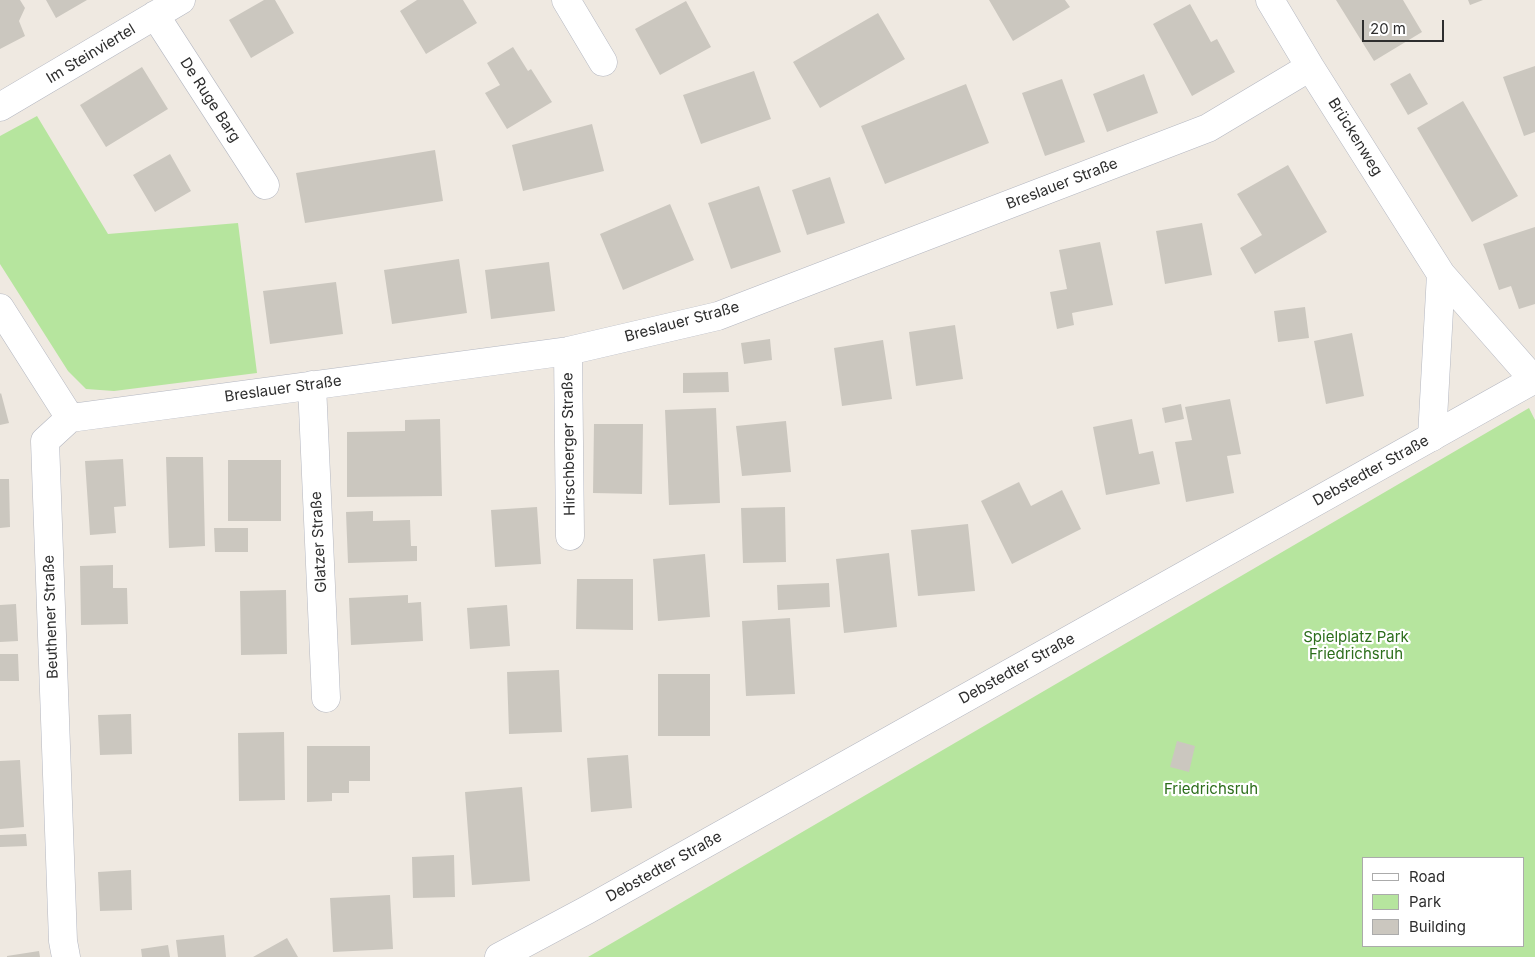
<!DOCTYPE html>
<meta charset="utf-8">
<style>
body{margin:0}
#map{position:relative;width:1535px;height:957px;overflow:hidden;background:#efe9e1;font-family:Inter,sans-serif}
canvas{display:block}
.legend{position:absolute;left:1362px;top:857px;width:162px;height:90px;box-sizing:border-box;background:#fff;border:1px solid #ababab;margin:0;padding:6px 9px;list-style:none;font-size:15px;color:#2e2e2e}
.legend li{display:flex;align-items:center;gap:10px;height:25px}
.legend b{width:25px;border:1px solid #ababab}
.scale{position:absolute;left:1362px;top:20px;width:82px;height:22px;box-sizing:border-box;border:2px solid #2e2e2e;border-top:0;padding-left:6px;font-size:15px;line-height:18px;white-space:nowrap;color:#2e2e2e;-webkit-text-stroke:4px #fff;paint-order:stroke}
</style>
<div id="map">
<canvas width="1535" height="957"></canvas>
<ul class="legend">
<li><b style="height:6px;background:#fff"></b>Road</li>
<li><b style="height:14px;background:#b6e59e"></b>Park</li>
<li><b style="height:14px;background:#cbc7bf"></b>Building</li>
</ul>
<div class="scale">20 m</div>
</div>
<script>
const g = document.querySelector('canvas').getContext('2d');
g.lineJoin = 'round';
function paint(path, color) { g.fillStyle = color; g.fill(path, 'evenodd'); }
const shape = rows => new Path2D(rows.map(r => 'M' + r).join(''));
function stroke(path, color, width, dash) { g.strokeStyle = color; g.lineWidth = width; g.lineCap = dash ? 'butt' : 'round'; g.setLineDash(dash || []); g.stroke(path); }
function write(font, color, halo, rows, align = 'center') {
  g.font = font + ' Inter,sans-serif'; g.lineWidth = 4.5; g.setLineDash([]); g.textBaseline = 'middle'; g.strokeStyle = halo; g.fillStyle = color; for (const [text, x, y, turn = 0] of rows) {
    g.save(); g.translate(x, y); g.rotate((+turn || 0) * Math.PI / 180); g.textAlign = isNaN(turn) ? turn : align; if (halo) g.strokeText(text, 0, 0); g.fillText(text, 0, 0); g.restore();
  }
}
paint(shape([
 [37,116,108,234,238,223,257,373,114,391,86,389,68,371,0,264,0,136],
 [1529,408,1535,420,1535,957,588,957],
 [1364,858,1524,858,1524,946,1364,946]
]), '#b6e59e');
paint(shape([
 [0,0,20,0,25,8,19,21,25,36,0,49],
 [46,0,87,0,56,18],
 [264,0,275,0,294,33,251,58,229,20],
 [417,0,463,0,477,23,426,54,400,11],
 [989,0,1065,0,1070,7,1013,41],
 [1336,0,1403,0,1422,32,1374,61],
 [1468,0,1483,0,1470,5],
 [686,1,711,47,660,75,635,29],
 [1190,4,1211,42,1217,39,1235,72,1192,96,1153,24],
 [878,13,905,59,820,108,793,62],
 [513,47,528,71,531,69,552,102,507,129,485,93,500,85,487,63],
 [1535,66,1535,132,1524,136,1503,77],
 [142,67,168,109,106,147,80,105],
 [754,71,771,119,701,144,683,95],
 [1410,73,1428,104,1408,115,1390,84],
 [1144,74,1158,113,1107,132,1093,94],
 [1062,79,1085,142,1045,156,1022,93],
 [966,84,989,143,885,184,861,126],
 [1463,101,1518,196,1472,222,1417,128],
 [592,124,604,171,523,191,512,145],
 [435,150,443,201,305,223,296,173],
 [170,154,191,191,155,212,133,175],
 [1288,165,1327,232,1255,274,1240,248,1262,235,1237,194],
 [830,177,845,223,807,235,792,190],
 [759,186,781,252,731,269,708,203],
 [670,204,694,260,623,290,600,234],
 [1202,223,1212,275,1165,284,1156,231],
 [1535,227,1535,304,1519,309,1511,286,1499,290,1483,244],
 [1100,242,1113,305,1072,313,1074,325,1057,329,1050,292,1067,289,1059,250],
 [459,259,467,313,392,324,384,270],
 [549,262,555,311,491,319,485,270],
 [336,282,343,334,270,344,263,291],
 [1305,307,1309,338,1278,342,1274,311],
 [955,325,963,379,916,386,909,332],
 [1352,333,1364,396,1326,404,1314,341],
 [770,339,772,360,744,364,741,343],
 [883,340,892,399,842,406,834,348],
 [728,372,729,392,683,393,683,373],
 [1,393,9,423,0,425,0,394],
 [1230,399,1241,454,1227,456,1234,493,1186,502,1175,442,1192,440,1185,407],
 [1181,404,1184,419,1165,423,1162,408],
 [716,408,720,503,669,505,665,410],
 [440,419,442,496,347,497,347,432,405,431,405,420],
 [1132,419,1139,454,1153,451,1160,484,1106,495,1093,427],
 [786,421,791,472,742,476,736,426],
 [594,424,643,424,642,494,593,493],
 [166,457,203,457,205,546,169,548],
 [123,459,126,506,114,507,116,533,90,535,85,461],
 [228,460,281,460,281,521,228,521],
 [0,479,9,479,10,527,0,528],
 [1019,482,1031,506,1062,490,1081,529,1012,564,981,501],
 [537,507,541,564,495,567,491,510],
 [785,507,786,562,743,563,741,508],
 [373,511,373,521,410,520,411,546,417,546,417,561,348,563,346,512],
 [968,524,975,591,918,596,911,530],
 [214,528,248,528,248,552,215,552],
 [889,553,897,627,844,633,836,559],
 [705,554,710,617,658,621,653,559],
 [113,565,113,588,127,588,128,624,81,625,80,566],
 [577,579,633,579,633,630,576,629],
 [829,583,830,607,778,610,777,585],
 [286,590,287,654,241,655,240,591],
 [408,595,408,603,421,602,423,641,351,645,349,598],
 [16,604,18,641,0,642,0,605],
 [507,605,510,646,470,649,467,608],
 [790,618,795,694,746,696,742,621],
 [0,654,18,654,19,681,0,681],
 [559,670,562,732,509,734,507,672],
 [658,674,710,674,710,736,658,736],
 [131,714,132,754,100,755,98,715],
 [284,732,285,800,239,801,238,733],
 [1177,741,1195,746,1189,772,1170,767],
 [307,746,370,746,370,781,349,781,349,793,332,793,332,801,307,802],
 [628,755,632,808,591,812,587,758],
 [20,760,24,827,0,829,0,761],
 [522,787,530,881,472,885,465,792],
 [26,834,27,846,0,847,0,835],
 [454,855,455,897,413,898,412,857],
 [131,870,132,910,100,911,98,872],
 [390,895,393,949,333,952,330,898],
 [224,935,226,957,178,957,176,940],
 [287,938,298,957,253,957],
 [168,945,170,957,142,957,141,949],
 [39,951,40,957,7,957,7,956]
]), '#cbc7bf');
const street = shape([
 [566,0,603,62],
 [1270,0,1310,67,1441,274,1534,380],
 [155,15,265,185],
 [0,107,181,0],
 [0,308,70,418],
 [568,351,570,536],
 [312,385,326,698],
 [70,418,568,351,718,316,1208,128,1310,67],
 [1432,437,1441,274],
 [66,957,63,941,45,441,70,418]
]);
const secondary = shape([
 [499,957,587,910,1535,379]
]);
stroke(street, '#b4b7c1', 29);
stroke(secondary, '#b4b7c1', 29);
stroke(street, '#fff', 28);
stroke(secondary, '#fff', 28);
write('15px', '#2e2e2e', '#fff', [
 ["Im Steinviertel",91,54,-31],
 ["De Ruge Barg",210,100,57],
 ["Brückenweg",1355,137,58],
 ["Breslauer Straße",1062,184,-21],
 ["Breslauer Straße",682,322,-15],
 ["Breslauer Straße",283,389,-8],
 ["Hirschberger Straße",569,444,-91],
 ["Debstedter Straße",1371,471,-29],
 ["Glatzer Straße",319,542,-93],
 ["Beuthener Straße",51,617,-92],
 ["Debstedter Straße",1017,669,-29],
 ["Debstedter Straße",664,867,-29]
]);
write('15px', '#2c6e1b', '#fff', [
 ["Spielplatz Park",1356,637],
 ["Friedrichsruh",1356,654],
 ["Friedrichsruh",1211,789]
]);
</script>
